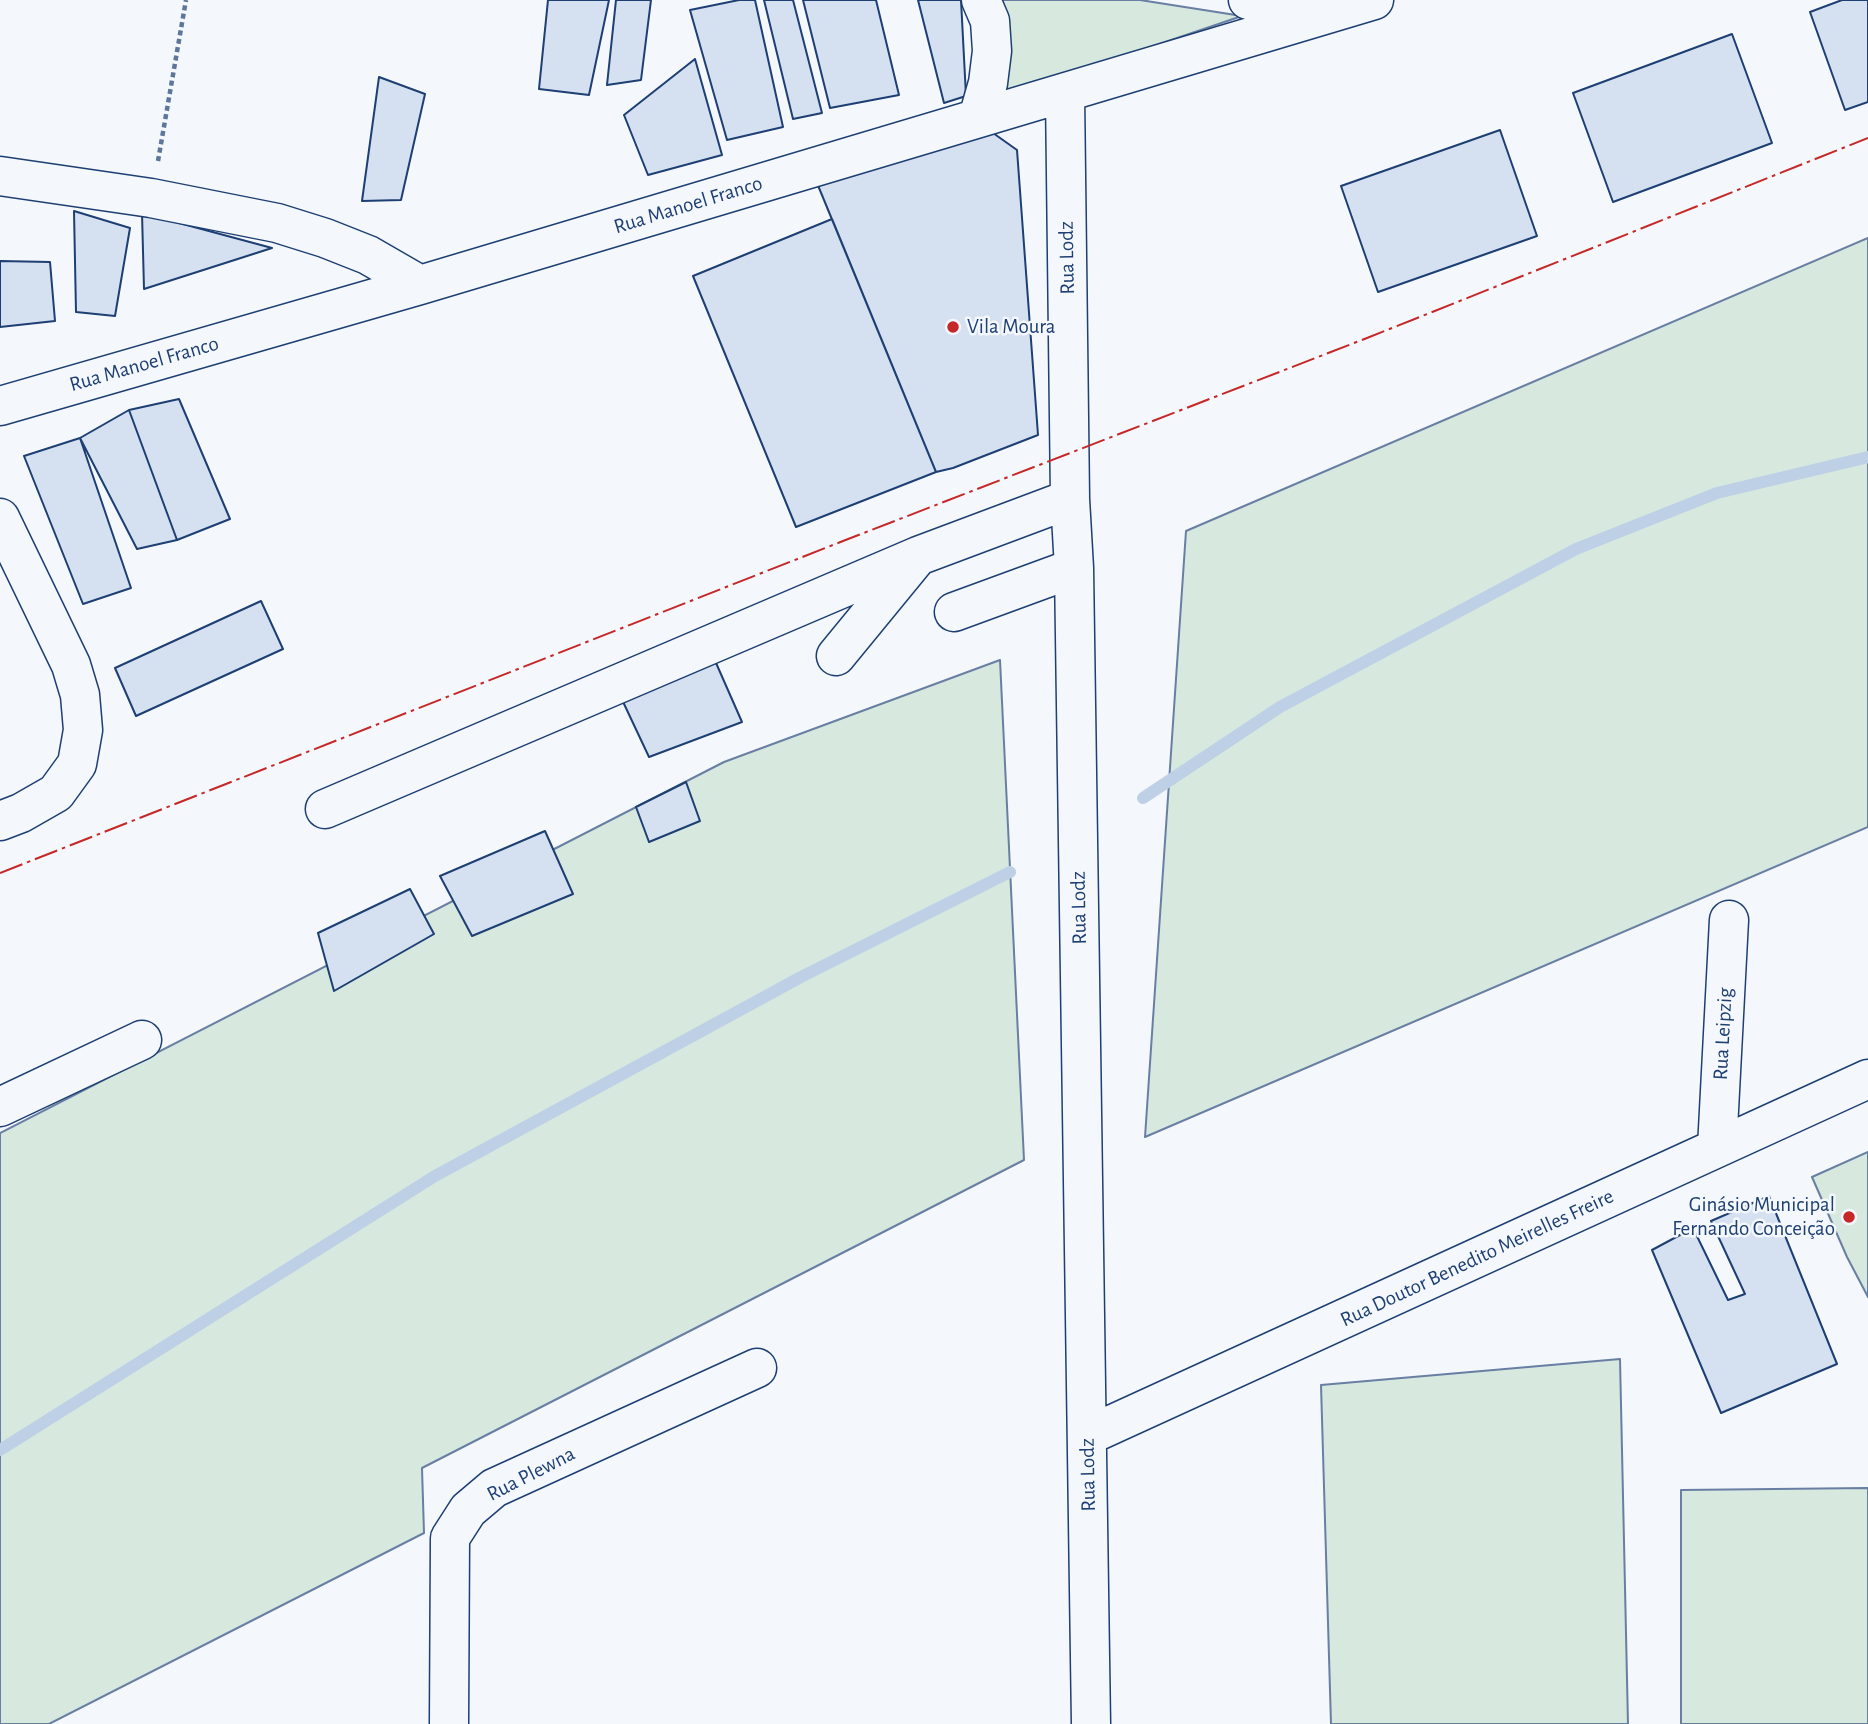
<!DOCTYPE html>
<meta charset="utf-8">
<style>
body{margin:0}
canvas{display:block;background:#f4f7fb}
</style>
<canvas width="1868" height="1724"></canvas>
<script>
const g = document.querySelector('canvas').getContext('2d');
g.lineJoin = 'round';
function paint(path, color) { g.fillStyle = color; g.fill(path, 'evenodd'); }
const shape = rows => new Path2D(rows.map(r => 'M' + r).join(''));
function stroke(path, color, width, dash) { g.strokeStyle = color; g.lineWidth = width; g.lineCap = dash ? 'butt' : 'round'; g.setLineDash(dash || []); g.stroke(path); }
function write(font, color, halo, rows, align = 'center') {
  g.font = font + ' "Alegreya Sans",sans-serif'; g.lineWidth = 5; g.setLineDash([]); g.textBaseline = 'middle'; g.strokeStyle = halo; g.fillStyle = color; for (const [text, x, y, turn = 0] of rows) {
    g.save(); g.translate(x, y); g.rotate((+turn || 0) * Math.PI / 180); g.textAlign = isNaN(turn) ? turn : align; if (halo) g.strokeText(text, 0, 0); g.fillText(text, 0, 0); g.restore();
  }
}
const green = shape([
 [993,0,1140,0,1242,16,1006,96,993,0],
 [1868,238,1868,827,1145,1137,1186,531,1868,238],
 [1000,660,1024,1160,422,1468,424,1533,49,1724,0,1724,0,1133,724,762,1000,660],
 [1868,1152,1868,1297,1847,1257,1812,1177,1868,1152],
 [1620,1359,1628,1724,1331,1724,1321,1385,1620,1359],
 [1868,1488,1868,1724,1681,1724,1681,1490,1868,1488]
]);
paint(green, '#d7e8df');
stroke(green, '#687fa3', 2);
stroke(shape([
 [1143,798,1280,707,1576,549,1717,493,1868,457],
 [0,1450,435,1176,801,977,1010,872]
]), '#bed0e5', 12);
const building = shape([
 [548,0,609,0,589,95,539,89,548,0],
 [616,0,651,0,641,80,607,85,616,0],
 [739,0,755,0,783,127,727,140,690,10,739,0],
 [764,0,793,0,822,113,793,119,764,0],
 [803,0,876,0,899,95,830,108,803,0],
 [918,0,961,0,966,96,944,103,918,0],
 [1842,0,1868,0,1868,102,1845,110,1810,12,1842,0],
 [1732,34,1772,143,1613,202,1573,93,1732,34],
 [695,59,722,155,648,175,624,115,695,59],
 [379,77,425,94,401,200,362,201,379,77],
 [986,128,1017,150,1038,435,953,468,936,472,817,183,986,128],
 [1500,130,1537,236,1378,292,1341,186,1500,130],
 [74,211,130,228,115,316,76,312,74,211],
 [142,213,272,248,144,289,142,213],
 [832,219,936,472,796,527,693,276,832,219],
 [0,261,50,262,55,321,0,327,0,261],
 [179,399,230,519,177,540,129,410,179,399],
 [129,410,177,540,137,549,80,438,129,410],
 [80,438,131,588,83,604,24,456,80,438],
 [261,601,283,649,136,716,115,668,261,601],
 [709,647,742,722,649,757,617,689,709,647],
 [686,782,700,821,649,842,636,807,686,782],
 [545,831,573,894,472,936,440,876,545,831],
 [410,889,434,934,334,991,318,933,410,889],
 [1769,1196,1837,1364,1721,1413,1652,1250,1693,1228,1728,1300,1745,1294,1711,1221,1769,1196]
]);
paint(building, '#d5e0f0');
stroke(building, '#1d3f73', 2);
const minor = shape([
 [1248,0,1319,11],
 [1065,93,1070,499,1074,568,1091,1724],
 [978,118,988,83,992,51,990,21,981,0],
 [0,176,151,198,277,223,325,238,368,255,420,285],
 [0,406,420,285,1374,0],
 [0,518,71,665,80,695,83,730,77,764,56,793,21,813,0,821],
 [954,612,1074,568],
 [836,656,918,556,1070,499],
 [325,809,918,556],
 [0,1107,142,1040],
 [1717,1148,1729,920],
 [1087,1436,1868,1079],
 [449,1724,450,1538,468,1510,494,1488,757,1368]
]);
stroke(minor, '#1d3f73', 41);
stroke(shape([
 [158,161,186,0]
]), '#5e769c', 4.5, [5, 3.5]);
stroke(minor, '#f4f7fb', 38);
stroke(shape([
 [0,873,843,541,1367,338,1868,138]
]), '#c62828', 2, [24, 5, 3.5, 5]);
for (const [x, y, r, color] of [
 [953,327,7,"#c62828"],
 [1849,1217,7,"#c62828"]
]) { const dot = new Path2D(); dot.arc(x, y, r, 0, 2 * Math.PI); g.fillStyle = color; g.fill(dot); stroke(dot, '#f4f7fb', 2.5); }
write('21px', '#1d3f73', '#f4f7fb', [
 ["Rua Manoel Franco",688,205,-17],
 ["Rua Lodz",1067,258,-91],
 ["Rua Manoel Franco",144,364,-16],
 ["Rua Lodz",1079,908,-91],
 ["Rua Leipzig",1723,1034,-87],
 ["Rua Doutor Benedito Meirelles Freire",1477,1258,-25],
 ["Rua Plewna",531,1474,-27],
 ["Rua Lodz",1088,1475,-91]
]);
write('21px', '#1d3f73', '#f4f7fb', [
 ["Vila Moura",967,327],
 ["Ginásio Municipal",1835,1205,"right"],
 ["Fernando Conceição",1835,1229,"right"]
], 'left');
</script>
